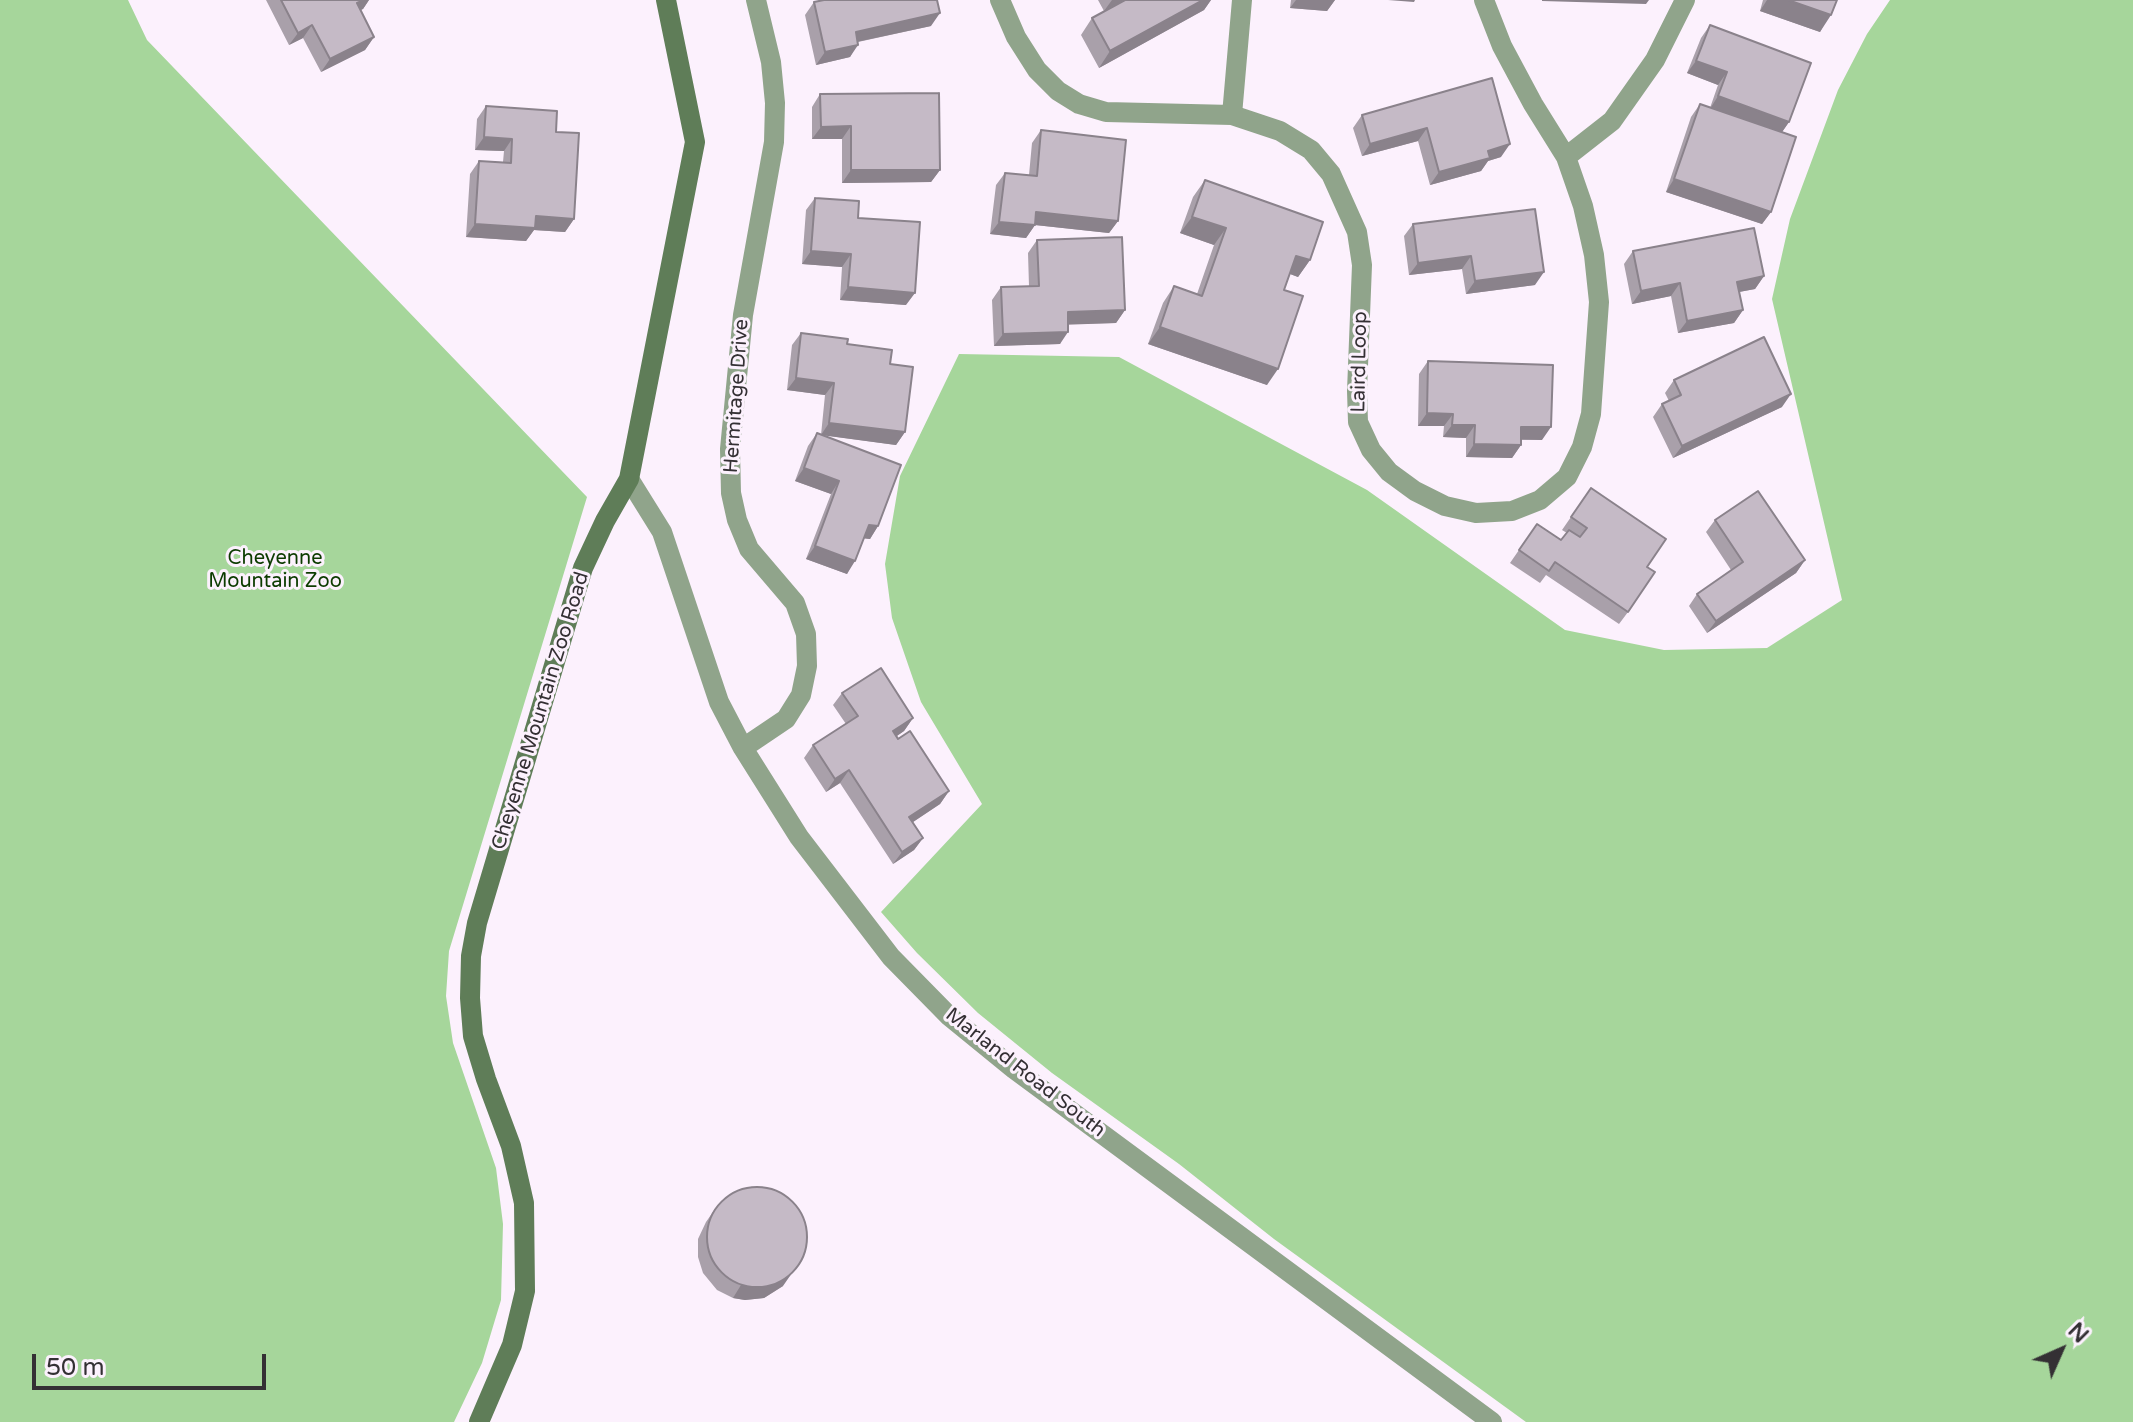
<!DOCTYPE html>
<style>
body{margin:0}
#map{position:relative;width:2133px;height:1422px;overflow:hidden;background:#fcf1fd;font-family:"Varela Round",sans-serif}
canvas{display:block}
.north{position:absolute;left:2021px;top:1310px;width:80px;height:80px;-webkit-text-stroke:6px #fcf1fd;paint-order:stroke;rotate:45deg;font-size:22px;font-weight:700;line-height:32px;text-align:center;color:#343034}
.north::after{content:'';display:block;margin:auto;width:28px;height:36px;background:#343034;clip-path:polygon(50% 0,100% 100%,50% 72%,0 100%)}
.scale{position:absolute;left:32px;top:1354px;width:234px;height:36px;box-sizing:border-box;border:4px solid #343034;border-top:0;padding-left:10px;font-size:24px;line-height:28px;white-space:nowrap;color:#343034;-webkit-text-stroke:6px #fcf1fd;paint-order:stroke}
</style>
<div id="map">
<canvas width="2133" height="1422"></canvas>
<div class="north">N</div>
<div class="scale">50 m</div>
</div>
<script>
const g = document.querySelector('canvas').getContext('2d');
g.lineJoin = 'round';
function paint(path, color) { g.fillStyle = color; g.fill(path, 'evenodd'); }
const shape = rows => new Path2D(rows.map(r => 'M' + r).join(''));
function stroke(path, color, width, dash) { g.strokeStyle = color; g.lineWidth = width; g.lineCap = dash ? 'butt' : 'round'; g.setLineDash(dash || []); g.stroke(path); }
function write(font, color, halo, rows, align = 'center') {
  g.font = font + ' "Varela Round",sans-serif'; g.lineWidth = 6; g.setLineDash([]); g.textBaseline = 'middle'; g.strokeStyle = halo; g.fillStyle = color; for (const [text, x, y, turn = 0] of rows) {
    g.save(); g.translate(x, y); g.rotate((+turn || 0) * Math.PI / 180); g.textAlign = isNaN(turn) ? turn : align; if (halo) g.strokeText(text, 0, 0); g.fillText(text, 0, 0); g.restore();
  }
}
paint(shape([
 [0,0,128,0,147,40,587,497,449,951,446,996,453,1043,496,1168,503,1224,501,1300,482,1363,454,1422,0,1422],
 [1890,0,2133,0,2133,1422,1526,1422,1274,1239,1179,1164,1052,1073,978,1013,917,953,881,912,982,804,921,702,892,618,885,564,900,476,959,354,1119,357,1367,490,1565,630,1664,650,1767,648,1842,600,1772,299,1790,219,1838,90,1867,34]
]), '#a6d69b');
stroke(shape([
 [1000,0,1016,37,1037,70,1058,91,1079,104,1106,112,1232,115,1280,131,1311,150,1331,174,1357,232,1362,265,1357,391,1358,422,1371,450,1389,472,1415,491,1445,506,1476,513,1512,511,1540,500,1567,477,1582,447,1591,414,1599,302,1594,255,1583,206,1566,157,1533,104,1502,46,1484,0],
 [1232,115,1242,0],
 [1566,157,1612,121,1655,60,1685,0],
 [629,479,662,532,719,702,743,748,799,837,891,957,949,1016,1014,1069,1492,1422],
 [743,748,786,719,801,695,807,666,806,634,795,603,749,549,737,520,731,493,730,449,743,315,774,142,775,103,771,62,756,0]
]), '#90a48b', 20);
stroke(shape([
 [479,1422,512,1345,525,1291,524,1203,511,1146,486,1079,473,1036,470,998,471,956,477,923,583,568,605,521,629,479,695,142,666,0]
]), '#5f7d58', 20);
paint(shape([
 [266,0,369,0,363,9,360,10,374,37,365,50,321,72,303,38,289,45],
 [1098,0,1124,0,1104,11],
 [1125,0,1211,0,1204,10,1099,68,1081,35,1092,18],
 [1291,0,1335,0,1327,11,1290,8],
 [1763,0,1837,0,1820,32,1760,11],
 [814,2,931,26,858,42,850,57,816,65,805,15],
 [1710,25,1789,122,1782,132,1771,212,1762,224,1666,192,1691,117,1700,104,1710,108,1718,85,1687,73,1701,38],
 [1492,78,1501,157,1488,161,1481,171,1430,185,1418,141,1362,156,1353,128,1362,115],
 [820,94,940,170,931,182,842,183,842,139,812,139,812,107],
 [486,106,556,132,574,219,565,232,534,230,526,241,466,237,470,174,479,161,503,162,504,151,475,150,477,119],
 [1041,130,1118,221,1109,233,1035,225,1026,238,990,234,996,185,1005,173,1029,175,1032,143],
 [1205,180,1310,260,1298,277,1290,274,1284,290,1267,385,1148,344,1163,303,1174,286,1197,294,1214,245,1180,233,1193,197],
 [815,198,858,218,906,305,840,300,842,267,802,264,806,210],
 [1413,224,1535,285,1466,294,1462,269,1409,275,1404,236],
 [1037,240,1125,310,1116,323,1068,324,1060,344,994,346,992,300,1001,287,1029,286,1028,253],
 [1633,251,1764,276,1755,289,1739,292,1743,310,1734,323,1678,333,1671,296,1632,304,1624,264],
 [801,333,847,344,890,364,905,432,896,445,822,435,878,526,870,539,864,538,847,574,806,559,831,494,795,481,808,446,817,433,821,435,825,395,787,390,792,345],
 [1428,361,1542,440,1521,440,1521,445,1512,458,1466,457,1466,438,1443,437,1444,426,1418,426,1419,374],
 [1674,380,1782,407,1673,458,1653,417,1662,404,1669,401,1665,393],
 [1591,488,1647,567,1628,612,1619,624,1546,575,1540,583,1510,563,1537,524,1561,540,1567,533,1562,530],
 [1715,520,1805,560,1796,573,1707,633,1689,606,1697,594,1731,570,1706,532],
 [842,693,913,718,904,731,897,736,949,791,940,804,913,822,923,838,914,850,893,864,840,783,826,792,804,758,813,745,846,724,833,705],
 [715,1209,783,1286,764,1298,745,1300,733,1298,717,1290,703,1273,698,1257,698,1239,706,1222]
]), '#a9a0aa');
paint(shape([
 [364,0,369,0,363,9,348,16,357,3],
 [1112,0,1124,0,1104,11],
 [1203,0,1211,0,1204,10,1099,68,1110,51],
 [1296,0,1335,0,1327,11,1290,8],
 [1388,0,1415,0,1414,2],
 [1542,0,1649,0,1646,4,1542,1],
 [1767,0,1788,0,1831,15,1820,32,1760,11],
 [940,13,931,26,847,44,856,32],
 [312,25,303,38,289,45,298,33],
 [374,37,365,50,321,72,330,59],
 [858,45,850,57,816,65,825,52],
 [1696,61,1727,72,1718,85,1687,73],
 [1718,96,1789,122,1780,135,1710,109],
 [851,126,842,139,812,139,821,127],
 [1427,128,1418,141,1362,156,1370,144],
 [484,137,512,139,504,151,475,150],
 [1510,144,1501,157,1488,161,1481,171,1430,185,1439,172,1488,151],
 [851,170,940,170,931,182,842,183],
 [1674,179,1771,212,1762,224,1666,192],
 [1036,212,1118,221,1109,233,1035,225,1026,238,990,234,999,222],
 [536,216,574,219,565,232,534,230,526,241,466,237,475,224],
 [1192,217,1226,228,1214,245,1180,233],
 [811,251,851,254,842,267,802,264],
 [1296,256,1310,260,1298,277,1285,272],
 [1471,256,1462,269,1409,275,1418,263],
 [1544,272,1535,285,1466,294,1475,281],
 [1764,276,1755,289,1728,294,1737,282],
 [1680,283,1671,296,1632,304,1641,291],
 [848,287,915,293,906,305,840,300],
 [1125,310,1116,323,1059,325,1068,312],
 [1743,310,1734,323,1678,333,1687,321],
 [1160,327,1278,369,1267,385,1148,344],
 [1068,332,1060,344,994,346,1003,334],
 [796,378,834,383,825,395,787,390],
 [1791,394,1782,407,1673,458,1682,446],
 [1427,413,1453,414,1444,426,1418,426],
 [829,423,905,432,896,445,821,435],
 [1452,425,1475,425,1466,438,1443,437],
 [1521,427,1551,427,1542,440,1512,439],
 [1474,444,1521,445,1512,458,1466,457],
 [804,468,839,481,831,494,795,481],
 [869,525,878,526,870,539,860,538],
 [815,546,855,561,847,574,806,559],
 [1805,560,1796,573,1707,633,1716,621],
 [913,718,904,731,885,744,893,731],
 [849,770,840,783,826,792,835,779],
 [949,791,940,804,901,830,909,817],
 [923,838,914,850,893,864,902,852],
 [792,1273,783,1286,764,1298,745,1300,733,1298,741,1285]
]), '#8a828b');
const building = shape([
 [281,0,364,0,357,3,374,37,330,59,312,25,298,33,281,0],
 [824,0,937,0,940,13,856,32,858,45,825,52,814,2,824,0],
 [1125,0,1203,0,1110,51,1092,18,1125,0],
 [1788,0,1837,0,1831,15,1788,0],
 [1710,25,1811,63,1789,122,1718,96,1727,72,1696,61,1710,25],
 [1492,78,1510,144,1488,151,1490,158,1439,172,1427,128,1370,144,1362,115,1492,78],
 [939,93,940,170,851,170,851,126,821,127,820,94,939,93],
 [1700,104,1796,137,1771,212,1674,179,1700,104],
 [486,106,557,111,556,132,579,133,574,219,536,216,535,228,475,224,479,161,511,163,512,139,484,137,486,106],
 [1041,130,1126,140,1118,221,1036,212,1035,225,999,222,1005,173,1037,176,1041,130],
 [1205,180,1323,222,1310,260,1296,256,1284,290,1303,296,1278,369,1160,327,1174,286,1202,296,1226,228,1192,217,1205,180],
 [815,198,859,201,858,218,920,222,915,293,848,287,851,254,811,251,815,198],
 [1535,209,1544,272,1475,281,1471,256,1418,263,1413,224,1535,209],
 [1754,228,1764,276,1737,282,1743,310,1687,321,1680,283,1641,291,1633,251,1754,228],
 [1122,237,1125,310,1068,312,1068,332,1003,334,1001,287,1039,286,1037,240,1122,237],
 [801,333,848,339,847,344,892,350,890,364,913,367,905,432,829,423,834,383,796,378,801,333],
 [1764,337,1791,394,1682,446,1662,404,1681,395,1674,380,1764,337],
 [1428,361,1553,365,1551,427,1521,427,1521,445,1474,444,1475,425,1452,425,1453,414,1427,413,1428,361],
 [817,433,901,465,878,526,869,525,855,561,815,546,839,481,804,468,817,433],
 [1591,488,1666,539,1647,567,1655,572,1628,612,1555,562,1549,571,1519,550,1537,524,1561,540,1569,530,1580,537,1587,528,1571,517,1591,488],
 [1758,491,1805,560,1716,621,1697,594,1743,562,1715,520,1758,491],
 [881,668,913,718,893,731,898,739,910,731,949,791,909,817,923,838,902,852,849,770,835,779,813,745,858,716,842,693,881,668],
 '707 1237a50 50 0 1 1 100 0a50 50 0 1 1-100 0Z'
]);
paint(building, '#c5bac6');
stroke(building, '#8a828b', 2);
write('20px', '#343034', '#fcf1fd', [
 ["Laird Loop",1360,362,-89],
 ["Hermitage Drive",737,396,-86],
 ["Cheyenne Mountain Zoo Road",541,711,-73],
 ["Marland Road South",1025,1073,38]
]);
write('20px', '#0c3c00', '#fcf1fd', [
 ["Cheyenne",275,559],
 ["Mountain Zoo",275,582]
]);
</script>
